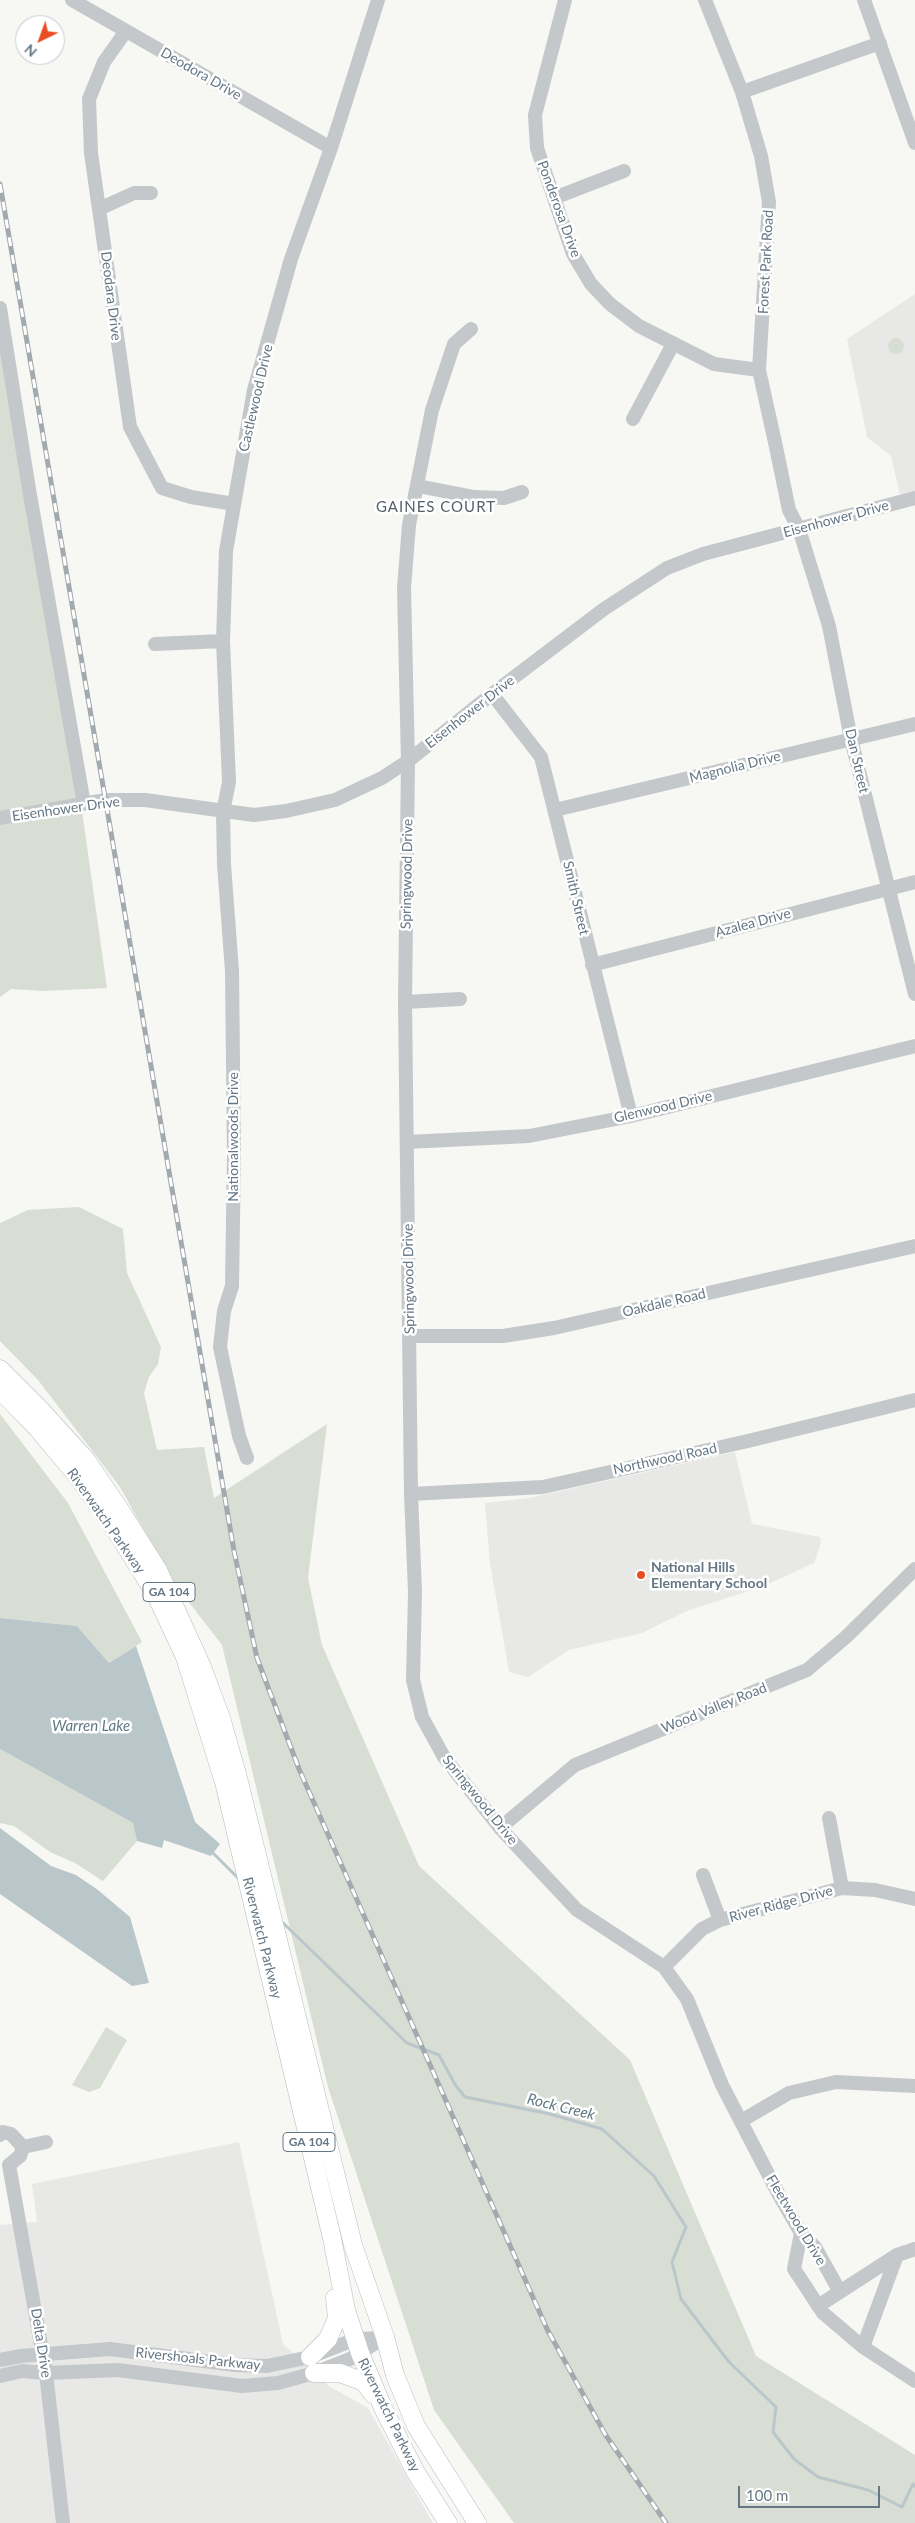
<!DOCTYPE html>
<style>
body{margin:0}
#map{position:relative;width:915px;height:2523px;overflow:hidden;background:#f7f7f3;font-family:Lato,sans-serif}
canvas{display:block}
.north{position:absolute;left:15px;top:15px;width:50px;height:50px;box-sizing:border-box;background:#fff;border:1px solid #c1c9ce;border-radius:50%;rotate:222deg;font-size:14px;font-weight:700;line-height:20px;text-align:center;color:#657785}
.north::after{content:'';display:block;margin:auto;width:18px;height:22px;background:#e84d23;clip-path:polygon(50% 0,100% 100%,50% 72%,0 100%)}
.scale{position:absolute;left:738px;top:2486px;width:142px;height:22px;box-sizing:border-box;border:2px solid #657785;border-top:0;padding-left:6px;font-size:15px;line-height:18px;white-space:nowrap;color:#657785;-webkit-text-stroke:4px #fff;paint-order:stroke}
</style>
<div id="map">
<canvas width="915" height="2523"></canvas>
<div class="north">N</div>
<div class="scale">100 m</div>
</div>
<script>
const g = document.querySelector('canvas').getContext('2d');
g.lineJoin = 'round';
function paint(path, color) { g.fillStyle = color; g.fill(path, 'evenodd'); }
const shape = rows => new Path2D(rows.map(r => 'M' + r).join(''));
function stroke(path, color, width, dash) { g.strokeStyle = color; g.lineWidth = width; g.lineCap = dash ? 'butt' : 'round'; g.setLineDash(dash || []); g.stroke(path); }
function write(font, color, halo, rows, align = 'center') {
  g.font = font + ' Lato,sans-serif'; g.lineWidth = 5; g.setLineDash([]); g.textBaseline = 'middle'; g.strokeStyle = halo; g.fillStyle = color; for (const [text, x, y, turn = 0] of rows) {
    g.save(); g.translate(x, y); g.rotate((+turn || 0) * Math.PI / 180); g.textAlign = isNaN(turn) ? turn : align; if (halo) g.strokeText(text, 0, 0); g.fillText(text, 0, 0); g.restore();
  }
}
paint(shape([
 [915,294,915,491,900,495,891,456,867,437,847,339],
 [735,1452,752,1524,820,1537,821,1543,814,1563,764,1586,687,1611,642,1633,569,1650,528,1677,509,1672,490,1563,485,1503,529,1498],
 [239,2142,283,2344,329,2386,368,2408,433,2523,0,2523,0,2225,37,2222,32,2184]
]), '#e8e9e7');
paint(shape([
 [0,301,84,804,0,820],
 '888 346a8 8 0 1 1 16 0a8 8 0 1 1-16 0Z',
 [82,811,107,988,43,991,11,989,0,997,0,825],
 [79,1207,123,1229,127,1273,161,1347,158,1364,149,1377,144,1393,157,1450,204,1447,214,1498,327,1424,308,1578,322,1645,419,1866,630,2060,756,2356,915,2455,915,2523,514,2523,434,2410,328,2087,222,1645,171,1579,120,1487,38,1380,0,1341,0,1223,28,1210],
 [0,1414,68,1503,142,1642,109,1663,77,1626,0,1618],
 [0,1749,133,1823,137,1841,103,1881,75,1863,50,1852,14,1826,0,1823],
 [106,2027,127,2040,100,2088,89,2092,72,2085]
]), '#d8ded4');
paint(shape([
 [0,1618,77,1626,109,1663,136,1646,195,1822,220,1844,211,1856,164,1840,162,1848,137,1841,133,1823,0,1749],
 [0,1828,51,1866,76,1875,98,1890,130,1917,149,1983,132,1986,0,1894]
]), '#bac7ca');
stroke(shape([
 [211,1851,240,1880],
 [280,1920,407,2043,439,2055,456,2086,465,2097,550,2114,602,2129,654,2176,686,2227,672,2262,681,2299,729,2362,776,2407,773,2432,794,2459,818,2477,868,2490,902,2507,913,2484,915,2486]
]), '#bac7ca', 3);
const major = shape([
 [0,1369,39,1408,87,1461,122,1513,158,1570,202,1667,221,1718,237,1774,353,2245,385,2337,395,2375,416,2426,477,2523],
 [0,1390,37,1428,78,1477,113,1526,156,1595,185,1657,224,1782,332,2238,346,2310,360,2353,384,2410,415,2471,448,2523],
 [310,2357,328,2339,337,2318,335,2298],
 [314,2373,340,2373,364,2382,373,2394]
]);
stroke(major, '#b7bbbf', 19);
stroke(shape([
 [72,0,331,148],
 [565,0,535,115,537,148,573,254,591,284,610,304,639,326,714,364,759,370],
 [705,0,742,92,761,156,769,202,759,370,776,447,789,510,799,529,829,626,851,739,915,994],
 [864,0,915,143],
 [126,31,104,62,89,99,91,153,130,427,162,488,191,497,234,504],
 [742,92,880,43],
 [554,198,624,171],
 [99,209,134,193,151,193],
 [0,308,29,489,84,804],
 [471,329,454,344,432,410,409,525,404,588,408,761,405,1002,411,1494,415,1592,413,1680,422,1717,444,1757,500,1828,577,1910,664,1967,687,1999,722,2085,779,2195,801,2233,815,2247,840,2292],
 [633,419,673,344],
 [418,486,474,497,504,498,522,492],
 [155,644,223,641],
 [492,694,541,757,631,1116],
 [555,810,915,724],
 [0,818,106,800,145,800,254,815,286,811,335,800,382,778,408,761,492,694,604,609,667,568,703,554,915,498],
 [592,965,915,882],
 [405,1002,460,999],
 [407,1142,529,1136,631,1116,915,1046],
 [409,1336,503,1336,554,1328,915,1246],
 [247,1458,239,1436,220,1347,224,1311,232,1286,234,1155,232,971,224,864,223,812,229,782,223,641,226,551,254,390,291,259,331,148,378,0],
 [411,1494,543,1487,748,1441,915,1400],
 [829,1818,842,1888],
 [500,1828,575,1765,807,1670,846,1637,915,1569],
 [703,1875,720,1920],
 [664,1967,702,1929,720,1920,842,1888,875,1890,915,1899],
 [741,2121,789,2093,836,2082,915,2086],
 [0,2135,3,2132,11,2134,23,2147,20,2156,9,2165],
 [23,2147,46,2142],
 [9,2165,46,2373,63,2523],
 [801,2233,794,2269,823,2313,863,2347,915,2381],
 [818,2306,897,2255,915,2249],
 [863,2347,897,2255],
 [0,2360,21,2356,110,2349,235,2365,267,2366,310,2357,356,2339,384,2338],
 [0,2376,22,2371,46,2373,118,2370,242,2386,278,2383,314,2373,350,2359,385,2337]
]), '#c4c8cb', 14);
stroke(major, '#fff', 18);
const rail = shape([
 [0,184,234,1551,257,1658,299,1769,547,2329,605,2434,666,2523]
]);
stroke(rail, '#a2a9af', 5);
stroke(rail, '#fff', 3, [9]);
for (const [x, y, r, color] of [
 [641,1575,5,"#e84d23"]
]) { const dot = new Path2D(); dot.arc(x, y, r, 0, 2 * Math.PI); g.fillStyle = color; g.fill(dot); stroke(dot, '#fff', 2); }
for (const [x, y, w] of [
 [169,1592,52],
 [309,2142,52]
]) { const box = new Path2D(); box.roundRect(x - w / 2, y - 9.5, w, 19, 4); g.fillStyle = '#fff'; g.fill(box); stroke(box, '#657785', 1); }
write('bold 12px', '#657785', null, [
 ["GA 104",169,1592],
 ["GA 104",309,2142]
]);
write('14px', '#657785', '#fff', [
 ["Deodora Drive",201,74,30],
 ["Ponderosa Drive",559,209,70],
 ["Forest Park Road",766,262,-87],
 ["Deodara Drive",111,296,83],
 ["Castlewood Drive",256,398,-77],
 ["Eisenhower Drive",836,519,-15],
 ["Eisenhower Drive",470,712,-38],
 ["Dan Street",857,761,77],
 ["Magnolia Drive",735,767,-14],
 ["Eisenhower Drive",66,809,-8],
 ["Springwood Drive",407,874,-89],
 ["Smith Street",576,898,77],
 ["Azalea Drive",753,923,-15],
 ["Glenwood Drive",663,1107,-13],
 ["Nationalwoods Drive",233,1137,-90],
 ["Springwood Drive",409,1279,-91],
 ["Oakdale Road",664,1303,-13],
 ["Northwood Road",665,1459,-12],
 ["Riverwatch Parkway",106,1521,55],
 ["Wood Valley Road",714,1708,-22],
 ["Springwood Drive",480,1800,51],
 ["River Ridge Drive",781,1904,-15],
 ["Riverwatch Parkway",262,1938,76],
 ["Fleetwood Drive",796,2220,59],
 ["Delta Drive",41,2343,81],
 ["Rivershoals Parkway",198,2359,6],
 ["Riverwatch Parkway",389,2415,64]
]);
write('bold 14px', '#657785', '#fff', [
 ["National Hills",651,1567],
 ["Elementary School",651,1583]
], 'left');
g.letterSpacing = '1px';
write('15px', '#53606a', '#fff', [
 ["GAINES COURT",436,507]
]);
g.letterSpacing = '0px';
write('italic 15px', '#617982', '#fff', [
 ["Warren Lake",91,1726],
 ["Rock Creek",561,2107,14]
]);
</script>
